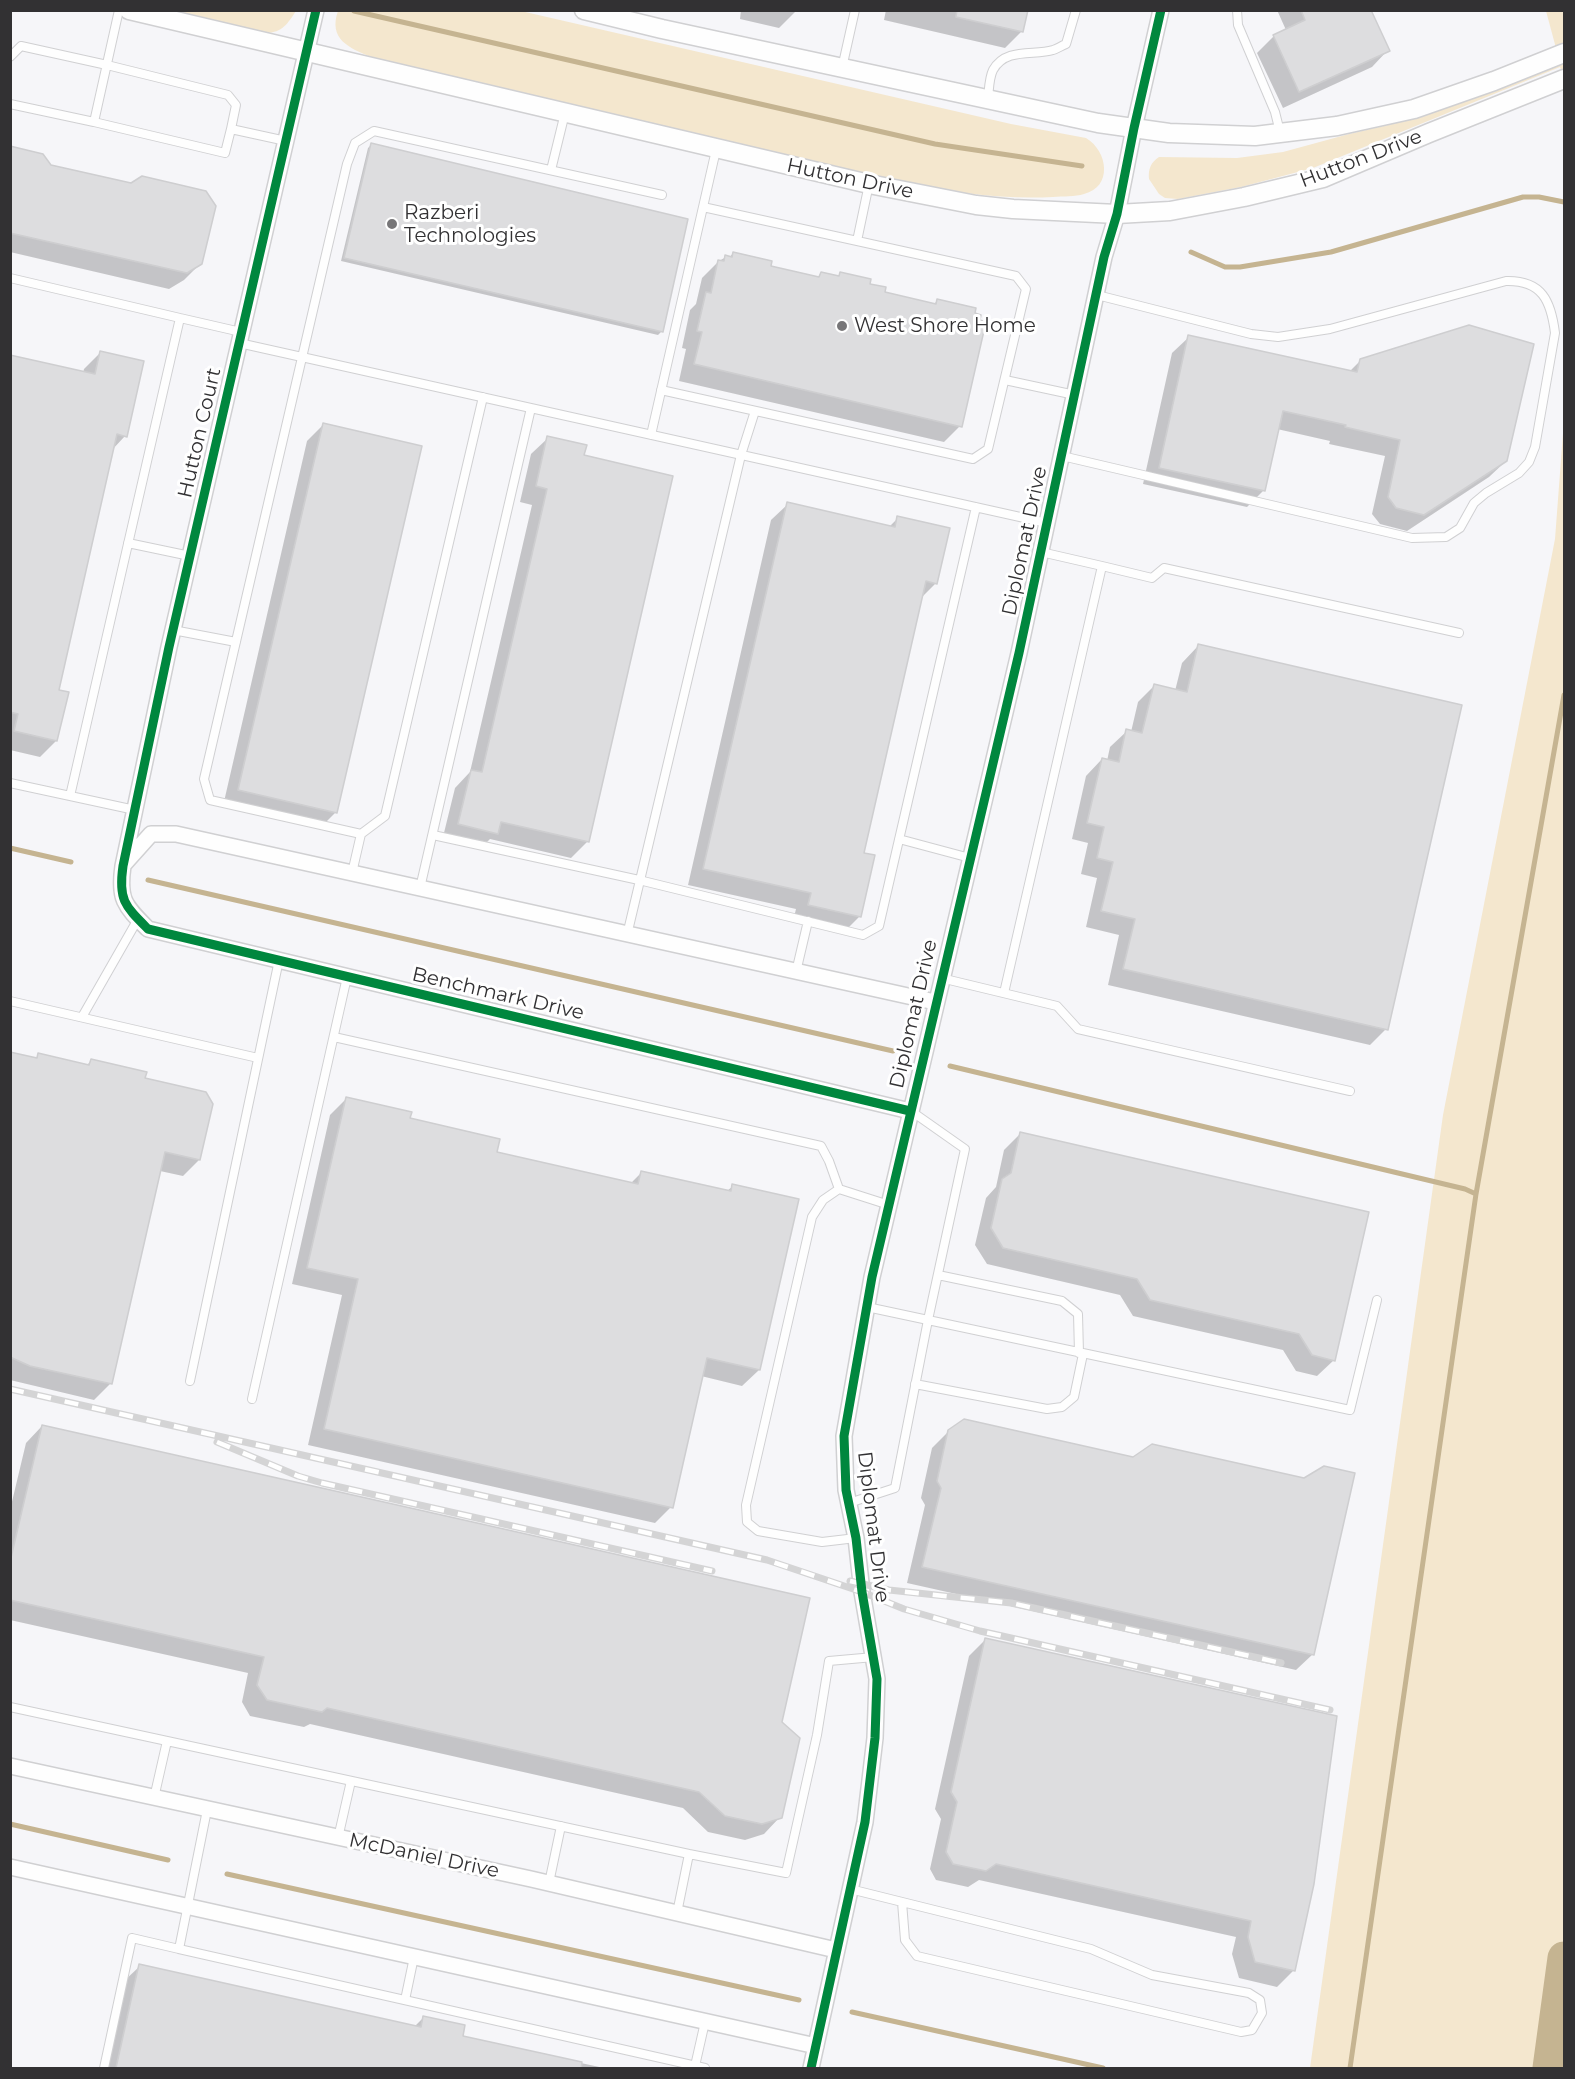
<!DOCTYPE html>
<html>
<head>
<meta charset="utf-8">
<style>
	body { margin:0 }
	#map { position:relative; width:1575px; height:2079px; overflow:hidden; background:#f6f6f9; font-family:Montserrat,sans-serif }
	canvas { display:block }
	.frame { position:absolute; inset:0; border:12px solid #323133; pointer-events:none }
</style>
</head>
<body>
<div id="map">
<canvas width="1575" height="2079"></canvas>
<div class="frame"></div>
</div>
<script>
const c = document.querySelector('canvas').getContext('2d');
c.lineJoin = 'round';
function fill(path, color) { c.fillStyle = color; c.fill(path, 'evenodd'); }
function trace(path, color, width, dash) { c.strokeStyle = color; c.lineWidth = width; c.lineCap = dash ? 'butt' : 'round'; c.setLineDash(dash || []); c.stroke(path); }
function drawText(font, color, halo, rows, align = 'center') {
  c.font = font + ' Montserrat,sans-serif'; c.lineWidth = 6; c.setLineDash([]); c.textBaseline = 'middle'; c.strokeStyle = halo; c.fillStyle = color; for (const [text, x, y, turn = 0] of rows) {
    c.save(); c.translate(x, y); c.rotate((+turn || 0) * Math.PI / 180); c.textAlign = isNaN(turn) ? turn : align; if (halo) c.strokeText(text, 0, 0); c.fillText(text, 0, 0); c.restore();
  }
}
const green = new Path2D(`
	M161 11H296C285 28 280 34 259 33Z
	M338 11H521L1011 124 1086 138C1108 151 1113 187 1084 194 1075 197 1063 196 1053 197 963 202 872 174 785 155 647 123 509 90 371 57 349 48 328 39 338 11Z
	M1546 11H1564V80L1560 67 1313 168 1241 187 1178 199 1165 198 1159 194 1149 179C1148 169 1151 162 1159 157L1237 158 1283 152 1349 134 1422 117 1560 63Z
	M1564 420V2068H1310L1443 1115 1555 539Z`);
const shadow = new Path2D(`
	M741 10H797L779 28 740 19Z
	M886 10H1026L1022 31 1005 48 884 20Z
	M1277 10H1370L1388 50 1372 67 1283 108 1257 53 1274 36 1286 30Z
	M371 145 662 331 658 335 341 261 368 148Z
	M10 147 50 166 201 263 184 280 169 289 10 252Z
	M733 253 769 267 817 278 821 273 837 277 841 273 869 285 883 293 933 305 937 301 960 426 944 442 679 381 686 349 682 348 690 310 696 304 702 278 719 261 726 257 729 258Z
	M1189 337 1349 372 1361 360 1506 461 1489 477 1407 531 1380 524 1372 514 1385 456 1329 444 1330 441 1277 429 1263 491 1247 507 1143 484 1172 353Z
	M100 353 125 436 112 450 57 691 56 741 40 757 10 750V357L83 373 84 369Z
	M323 425 336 812 320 828 223 806 307 441Z
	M548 438 583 456 588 841 571 858 490 839 480 849 442 841 455 788 470 772 532 505 520 502 531 454Z
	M788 504 889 527 898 518 936 583 921 598 863 854 860 916 843 933 793 921 796 909 688 885 771 520Z
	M1198 646 1386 1029 1370 1045 1108 985 1119 935 1086 927 1097 878 1081 874 1088 843 1072 839 1086 776 1102 759 1107 761 1110 747 1127 731 1131 732 1138 702 1154 686 1175 691 1182 663Z
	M10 1054 34 1059 39 1055 86 1066 91 1061 143 1079 199 1160 183 1176 160 1171 111 1383 94 1400 10 1380Z
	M347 1098 408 1119 496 1153 631 1183 642 1172 727 1191 733 1186 759 1370 742 1386 701 1376 671 1507 655 1523 308 1445 342 1295 292 1284 330 1115Z
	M1021 1133 1367 1213 1334 1360 1317 1376 1296 1371 1283 1350 1133 1316 1120 1295 987 1264 975 1245 986 1198 996 1187 1004 1150Z
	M42 1426 780 1722V1817L764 1834 745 1840 708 1832 683 1808 310 1724 304 1727 250 1716 242 1702 248 1673 10 1620V1510L26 1443Z
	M949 1431 1313 1654 1296 1670 907 1583 925 1505 921 1498 932 1448Z
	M986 1639 1335 1717 1294 1970 1277 1987 1239 1978 1232 1954 1236 1937 979 1880 968 1887 936 1880 930 1869 941 1819 935 1809 969 1656Z
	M140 1966 414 2027 424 2017 461 2037 604 2068H104L123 1982Z`);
const stream = new Path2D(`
	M354 11 935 144 1082 166
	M1191 252 1225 267H1240L1331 252 1523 197H1539L1564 202
	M10 848 71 862
	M148 880 893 1051
	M950 1066 1465 1189 1476 1194
	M10 1824 168 1860
	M227 1874 799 2000
	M852 2012 1103 2068
	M1350 2068 1476 1194 1564 695`);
const river = new Path2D(`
	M1549 2068 1564 1958`);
const building = new Path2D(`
	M957 10H1028L1023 32 956 17Z
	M1301 10H1371L1390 51 1299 92 1273 35 1305 20Z
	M371 143 688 219 663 332 344 258Z
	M10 146 43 154 51 165 131 183 142 176 206 191 216 206 202 264 187 273 10 233Z
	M733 252 772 261 771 266 819 277 821 272 839 276 840 272 871 279 870 284 886 287 885 292 936 304 937 299 976 308 975 313 981 315 980 320 986 322 962 427 694 364 702 332 697 331 706 292 711 293 718 260 724 261 725 255 732 257Z
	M1469 325 1534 344 1507 461 1424 515 1396 508 1388 497 1400 440 1345 427 1346 425 1283 411 1265 491 1159 468 1188 335 1357 372 1360 359Z
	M100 351 144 361 127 437 117 434 59 690 69 692 57 741 14 731 18 714 10 712V355L95 374Z
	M323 423 422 446 337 813 238 790Z
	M547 436 587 445 584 455 673 476 589 842 501 822 498 834 458 824 471 770 482 772 547 489 536 486Z
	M787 502 895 527 897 516 950 528 937 584 926 581 864 853 875 855 861 917 808 905 811 893 703 869Z
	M1198 644 1462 705 1388 1030 1123 969 1135 919 1101 911 1113 862 1097 858 1104 827 1087 823 1102 758 1119 762 1126 729 1142 733 1154 684 1187 692Z
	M10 1052 37 1058 38 1053 89 1065 91 1059 147 1072 145 1078 206 1092 213 1104 200 1160 165 1152 112 1384 30 1366 10 1357Z
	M346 1097 412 1112 410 1118 500 1139 497 1152 638 1184 641 1171 731 1191 732 1184 799 1199 760 1370 707 1358 673 1508 324 1429 358 1279 307 1268Z
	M1020 1132 1369 1212 1335 1361 1312 1355 1299 1334 1150 1300 1137 1279 1003 1248 991 1228 1002 1179 1011 1173Z
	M964 1419 1133 1457 1152 1444 1304 1478 1324 1466 1355 1473 1314 1655 922 1567 941 1488 937 1481 948 1430Z
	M42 1425 810 1598 782 1722 800 1738 782 1818 762 1824 725 1816 699 1792 327 1708 322 1712 267 1700 257 1685 264 1657 10 1600V1562Z
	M985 1638 1337 1716 1314 1884 1295 1971 1255 1962 1248 1937 1251 1921 996 1864 986 1871 953 1864 946 1852 957 1802 951 1792Z
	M139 1964 421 2027 423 2016 465 2025 463 2036 582 2062 581 2068H116Z`);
const service = new Path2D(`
	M119 10 94 122 225 153 231 129 286 141
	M1237 10 1238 25 1275 112 1280 132
	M10 57 21 46 107 65 228 95 236 105 231 129
	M842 68 855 10
	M988 98C989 90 989 78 993 70 1006 47 1034 56 1053 50 1057 49 1061 46 1066 44L1076 10
	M10 104 94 122
	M551 170 565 113
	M857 241 869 184
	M10 278 180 318
	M239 343 1047 523
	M1005 380 1075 395
	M661 390 973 459 988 449 1026 289 1016 276 703 207
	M483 397 385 816 361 834 210 800 204 779 347 164 355 143 374 131 662 195
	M651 435 716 150
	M1062 456 1412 538 1446 537 1460 528 1474 503 1486 493 1519 473 1529 462 1535 447 1555 333C1551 301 1542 280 1506 281L1330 329 1278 337 1251 334 1097 295
	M128 543 190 556
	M1041 552 1102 566
	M173 630 236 642
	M10 783 135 810
	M70 796 180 318 241 332
	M433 835 639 880 863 935 879 926 976 507
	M899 839 970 858
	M352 873 361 834
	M420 888 531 408
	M627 935 741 455 755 411
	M796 972 808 921
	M941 978 1057 1006 1078 1029 1350 1091
	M1004 993 1102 566 1152 578 1164 568 1459 633
	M10 1001 258 1058
	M82 1017 138 919
	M334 1037 821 1146 829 1161 839 1189 889 1205
	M839 1189 823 1200 812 1217 746 1505 747 1522 758 1531 822 1542 856 1538
	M938 1275 1062 1301 1078 1314 1079 1353
	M867 1307 1350 1410 1377 1300
	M190 1381 279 960
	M915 1384 1047 1409 1062 1407 1074 1397 1083 1354
	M252 1399 347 977
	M849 1503 895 1488 928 1320 965 1149 911 1111
	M10 1707 689 1854
	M154 1798 167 1741
	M338 1838 351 1781
	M549 1883 561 1826
	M850 1889 1091 1949 1152 1975 1249 1993 1260 2000 1262 2013 1252 2030 1241 2032 917 1956 905 1940 902 1902
	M677 1913 689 1854 786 1873 817 1735 829 1661 874 1657
	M179 1949 705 2068
	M405 2000 414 1957
	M695 2066 705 2022
	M104 2068 132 1938 179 1949 207 1810`);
const minor = new Path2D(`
	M316 10 169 647 123 866C118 900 125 906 148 929L910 1111
	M125 863 151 834H176L935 1002
	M10 1766 531 1879 836 1950
	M10 1867 816 2046
	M811 2068 865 1822 875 1738 877 1679 862 1592 856 1538 846 1490 844 1436 872 1277 1019 653 1104 257 1117 214 1134 128 1161 10`);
const tertiary = new Path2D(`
	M129 10 869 184 976 205 1013 209 1117 214 1170 211 1244 197 1323 178 1429 133 1564 79
	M584 10 662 29 1098 123 1169 133 1255 136 1337 126 1414 109 1494 81 1564 53`);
const rail = new Path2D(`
	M10 1389 767 1560 862 1592 904 1609 980 1631 1330 1710
	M217 1442 298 1476 322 1483 712 1571
	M850 1581 889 1590 1011 1603 1281 1663`);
const cycleway = new Path2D(`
	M316 10 169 647 123 866C118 900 125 906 148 929L910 1111
	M811 2068 865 1822 875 1738 877 1679 862 1592 856 1538 846 1490 844 1436 872 1277 1019 653 1104 257 1117 214 1134 128 1161 10`);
const markers = [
	[392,224,6,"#777678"],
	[842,326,6,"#777678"]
];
const streetNames = [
	["Hutton Drive",1361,159,-21],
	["Hutton Drive",850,179,12],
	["Hutton Court",200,433,-77],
	["Diplomat Drive",1025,541,-78],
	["Benchmark Drive",498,994,13],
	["Diplomat Drive",914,1014,-77],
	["Diplomat Drive",873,1527,83],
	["McDaniel Drive",424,1856,12]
];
const poiNames = [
	["Razberi",404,213],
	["Technologies",404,236],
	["West Shore Home",854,326]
];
fill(green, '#f4e7ce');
fill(shadow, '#0003');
trace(stream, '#c5b491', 5);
trace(river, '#c5b491', 33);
fill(building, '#dddddf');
trace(building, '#ceced0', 1.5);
trace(service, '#d0d0d2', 10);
trace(minor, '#d0d0d2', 18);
trace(tertiary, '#d0d0d2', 21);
trace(service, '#fefefe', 8);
trace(minor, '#fefefe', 15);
trace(tertiary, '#fefefe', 18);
trace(rail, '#d4d4d5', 7);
trace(rail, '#fff', 4.5, [14]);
trace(cycleway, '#00873e', 9);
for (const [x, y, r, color] of markers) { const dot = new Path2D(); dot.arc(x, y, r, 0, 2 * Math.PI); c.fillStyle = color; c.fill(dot); trace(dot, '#fff', 2); }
drawText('20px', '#323133', '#fff', streetNames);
drawText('20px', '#323133', '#fff', poiNames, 'left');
</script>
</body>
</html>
